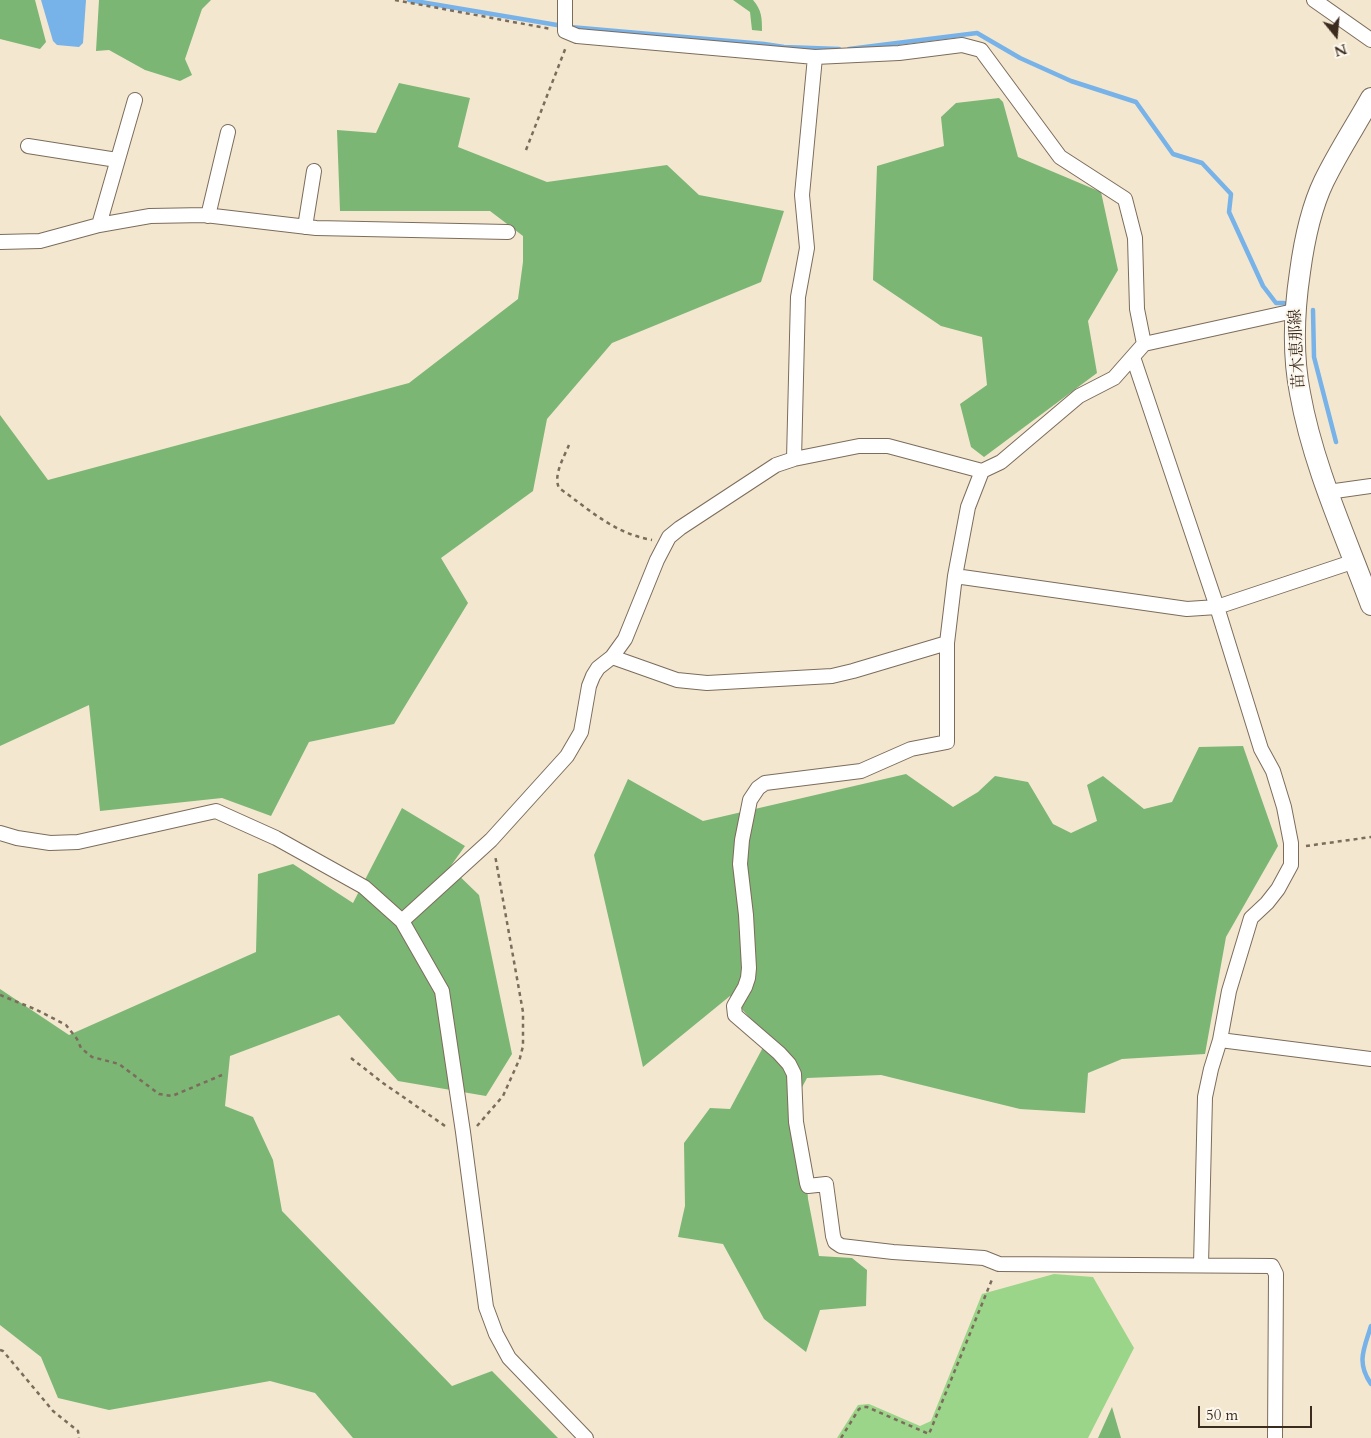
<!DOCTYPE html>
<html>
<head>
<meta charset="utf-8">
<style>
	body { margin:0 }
	#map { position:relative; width:1371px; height:1438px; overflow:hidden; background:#f4e7cf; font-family:Cardo,serif }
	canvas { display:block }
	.north { position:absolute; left:1311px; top:10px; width:50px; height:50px; -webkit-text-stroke:4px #fbf7ec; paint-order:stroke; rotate:163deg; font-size:14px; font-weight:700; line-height:20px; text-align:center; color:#3b2a1e }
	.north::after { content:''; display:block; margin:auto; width:18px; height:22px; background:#3b2a1e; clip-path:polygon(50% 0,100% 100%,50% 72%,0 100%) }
	.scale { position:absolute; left:1198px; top:1406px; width:114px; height:22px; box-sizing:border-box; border:2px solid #3b2a1e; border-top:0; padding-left:6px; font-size:15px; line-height:18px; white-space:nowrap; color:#3b2a1e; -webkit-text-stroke:4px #fbf7ec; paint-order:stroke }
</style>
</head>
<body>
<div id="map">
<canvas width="1371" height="1438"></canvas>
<div class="north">N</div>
<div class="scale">50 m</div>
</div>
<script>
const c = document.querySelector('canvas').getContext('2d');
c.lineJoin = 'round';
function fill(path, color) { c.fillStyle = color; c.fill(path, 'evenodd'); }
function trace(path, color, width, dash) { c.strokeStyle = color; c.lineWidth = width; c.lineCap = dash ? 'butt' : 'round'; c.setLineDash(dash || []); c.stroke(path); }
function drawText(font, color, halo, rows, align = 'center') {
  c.font = font + ' Cardo,"Noto Serif JP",serif'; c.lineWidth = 4; c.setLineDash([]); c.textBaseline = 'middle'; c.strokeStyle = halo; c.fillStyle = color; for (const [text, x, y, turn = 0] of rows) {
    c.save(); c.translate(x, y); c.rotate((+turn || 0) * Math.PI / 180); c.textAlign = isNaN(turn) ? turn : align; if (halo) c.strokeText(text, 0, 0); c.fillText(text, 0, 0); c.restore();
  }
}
const green = new Path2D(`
	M1054 1274 1093 1277 1134 1348 1088 1438H837L858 1405 869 1404 920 1426 931 1421 982 1294Z`);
const forest = new Path2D(`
	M0 0H35L46 42 40 49 0 39Z
	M99 0H211L202 9 185 59 192 75 180 81 145 70 109 50 96 51Z
	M733 0H753C762 10 762 19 762 31L752 30 750 12Z
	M399 83 470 98 458 147 547 182 667 165 699 195 784 211 761 282 612 343 547 419 533 491 441 558 468 603 394 724 309 742 271 816 222 798 100 811 89 705 0 746V415L48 480 409 383 518 299 523 262V236L490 211H340L337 130 376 133Z
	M999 98 1003 102 1018 157 1101 192 1118 270 1088 321 1097 373 984 457 971 447 960 404 987 385 982 337 941 326 873 280 877 166 944 146 941 117 956 103Z
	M1243 746 1278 846 1226 937 1205 1054 1122 1059 1088 1073 1085 1113 1020 1109 881 1075 807 1078 800 1091 808 1199 819 1256 852 1258 867 1270 866 1306 820 1310 806 1352 764 1319 723 1244 678 1237 685 1206 684 1143 710 1108 730 1109 768 1038 730 996 643 1067 594 855 628 779 703 821 906 774 953 807 978 792 995 776 1028 782 1053 824 1071 833 1097 821 1087 785 1103 776 1144 809 1172 802 1199 747Z
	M402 808 465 846 450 867 479 895 512 1054 486 1096 398 1081 339 1015 230 1056 225 1106 253 1117 273 1160 282 1211 452 1386 492 1371 558 1438H353L315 1393 270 1381 109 1410 58 1398 41 1357 0 1325V989L69 1035 256 952 258 874 293 864 353 903Z
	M1112 1407 1121 1438H1098Z`);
const water = new Path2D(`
	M41 0H86L83 43 79 47 57 45 53 41Z`);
const stream = new Path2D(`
	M409 0 563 26
	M570 27 764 44 784 47 839 49
	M849 49 977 33 1020 58 1071 81 1136 102 1173 154 1202 163 1231 194 1229 212 1263 286 1276 303H1284
	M1313 310 1314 357 1336 442
	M1371 1326C1364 1349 1356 1362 1371 1384`);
const path = new Path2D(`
	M395 0 551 29
	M526 150 566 47
	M569 445C564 457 553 475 559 488 590 510 613 533 652 540
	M1306 846 1371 837
	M0 995 37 1010 66 1025 77 1039 81 1048 92 1057 119 1064 159 1094 172 1096 222 1075
	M351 1058 383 1083 448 1128
	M477 1126 503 1096 520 1058 523 1046V1012L495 855
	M0 1350 3 1351 53 1411 78 1431 79 1438
	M841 1438 859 1409 863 1407H867L929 1434 993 1277`);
const minor = new Path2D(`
	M565 0V31L577 36 815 57 899 53 962 45 981 50 1060 157 1125 199 1135 238 1137 309 1144 344
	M1314 0 1371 40
	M28 146 117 160
	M208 216 228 132
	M99 225 150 216 205 215 316 228 508 232
	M305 227 314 171
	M0 242 40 241 99 225 135 100
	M1133 357 1217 607 1261 749 1273 771 1284 807 1291 843V865L1278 889 1267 903 1251 918 1229 991 1220 1040 1211 1069 1205 1097 1201 1265
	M794 459 798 297 807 248 802 195 815 57
	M1328 492 1371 486
	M955 576 1187 609 1217 607 1355 561
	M947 643V742L911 749 861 771 765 783 758 788 750 800 742 840 740 864 746 915 749 968 748 978 745 987 734 1006 735 1015 779 1053 789 1064 794 1074 796 1122 807 1183 808 1186 826 1184 833 1236 835 1242 841 1246 893 1252 984 1258 999 1264 1272 1266 1276 1274 1275 1438
	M612 657 677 680 707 683 832 676 853 671 947 643 955 576 968 507 982 471
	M0 833 17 838 50 843 78 842 216 811 276 838 364 887 402 921 442 991 463 1132 486 1307 496 1334 509 1358 586 1438
	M402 921 491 840 567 756 581 732 589 686 593 676 598 668 612 657 625 639 657 560 669 537 680 528 776 465 794 459 859 446H888L982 471 1001 462 1079 396 1114 378 1144 344 1294 311
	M1220 1040 1371 1059`);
const secondary = new Path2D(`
	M1371 98C1356 125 1338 152 1324 181 1311 208 1304 242 1300 272 1294 312 1292 352 1300 393 1313 466 1345 535 1371 605`);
const streetNames = [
	["苗木恵那線",1298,349,-93]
];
fill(green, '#9ad589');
fill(forest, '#7bb675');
fill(water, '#77b2e9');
trace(stream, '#77b2e9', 4.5);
trace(minor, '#7c6c5c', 16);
trace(secondary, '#7c6c5c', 22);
trace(path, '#7c6c5c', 2.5, [4, 4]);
trace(minor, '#fff', 14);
trace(secondary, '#fff', 20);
drawText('16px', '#3b2a1e', '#fbf7ec', streetNames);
</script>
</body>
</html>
